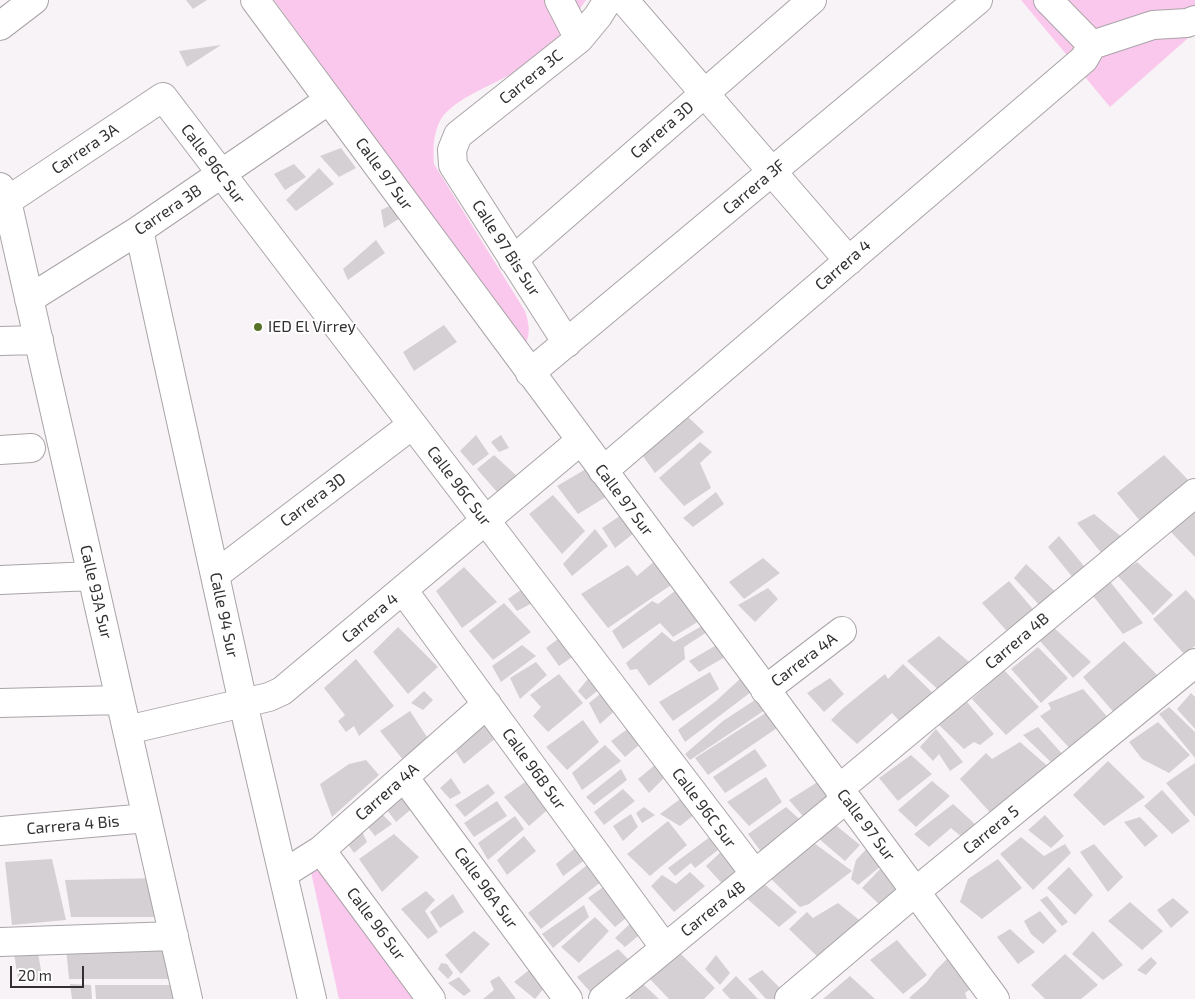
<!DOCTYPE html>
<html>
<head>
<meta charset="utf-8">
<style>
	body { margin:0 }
	#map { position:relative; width:1195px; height:999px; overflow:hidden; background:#f8f3f6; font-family:"Exo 2",sans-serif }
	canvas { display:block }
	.scale { position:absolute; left:10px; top:966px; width:74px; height:22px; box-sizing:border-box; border:2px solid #323031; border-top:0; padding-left:6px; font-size:15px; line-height:18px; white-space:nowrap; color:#323031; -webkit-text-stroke:4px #fff; paint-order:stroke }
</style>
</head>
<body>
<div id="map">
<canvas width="1195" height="999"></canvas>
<div class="scale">20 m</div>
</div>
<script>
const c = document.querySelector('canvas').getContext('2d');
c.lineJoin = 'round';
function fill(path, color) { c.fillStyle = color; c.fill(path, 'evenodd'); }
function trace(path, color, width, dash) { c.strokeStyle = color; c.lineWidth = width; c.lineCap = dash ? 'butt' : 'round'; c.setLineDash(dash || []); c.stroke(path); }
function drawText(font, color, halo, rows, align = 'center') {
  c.font = font + ' "Exo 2",sans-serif'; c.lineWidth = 4; c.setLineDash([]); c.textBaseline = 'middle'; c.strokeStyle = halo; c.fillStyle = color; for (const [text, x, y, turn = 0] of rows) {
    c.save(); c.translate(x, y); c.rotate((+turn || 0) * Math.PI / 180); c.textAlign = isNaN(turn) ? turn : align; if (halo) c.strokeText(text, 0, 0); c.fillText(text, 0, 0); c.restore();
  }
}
const green = new Path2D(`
	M274 0H586C572 20 558 44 538 59 514 77 456 95 441 119 433 133 433 148 434 164L525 311C529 324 531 333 525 345Z
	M1021 0H1195V32L1110 107Z
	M320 864 420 999H339L311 872Z`);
const building = new Path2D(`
	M186 0H207L193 9Z
	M221 45 187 67 179 51Z
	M341 148 356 168 339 177 320 156Z
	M294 164 306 177 285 190 274 174Z
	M319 168 334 184 296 211 286 200Z
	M400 201 407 214 384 228 381 210Z
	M376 240 385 253 348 280 343 269Z
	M444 325 457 342 414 371 403 352Z
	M686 415 704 432 655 473 640 452Z
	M476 435 489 454 473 466 460 451Z
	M501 435 509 448 499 452 491 442Z
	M700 442 712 452 700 463 711 488 684 506 659 478Z
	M494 455 517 476 497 492 477 469Z
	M1164 455 1195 487 1140 521 1117 493Z
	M591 466 609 495 578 514 557 486Z
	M716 492 724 504 693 527 683 518Z
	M553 495 585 531 562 554 529 514Z
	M1195 511V557L1168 529Z
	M624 513 638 530 615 548 602 528Z
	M1094 514 1124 539 1103 555 1077 523Z
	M595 529 608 546 572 576 563 564Z
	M1059 536 1089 572 1078 584 1048 547Z
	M763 558 780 573 744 599 729 582Z
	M656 560 674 583 608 628 581 594 628 565 637 576Z
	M1137 562 1173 595 1153 615 1117 575Z
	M1026 564 1061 597 1044 610 1014 578Z
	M464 567 497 602 462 628 436 591Z
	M1108 579 1143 623 1123 634 1090 592Z
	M1009 581 1038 615 1013 638 982 603Z
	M529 584 542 598 517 611 508 599Z
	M680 587 704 618 673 637 660 623 623 649 612 631 652 601 658 604Z
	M768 588 778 599 755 622 738 605Z
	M1186 590 1195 600V646L1184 654 1153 619Z
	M504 603 531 632 493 660 469 631Z
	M707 623 710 630 684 647 685 659 649 686 637 669 630 670 626 663 662 632 674 642Z
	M1052 626 1091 662 1073 678 1040 641Z
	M398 627 438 667 408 694 373 652Z
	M566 633 581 651 559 666 546 648Z
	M939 636 976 668 944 695 907 661Z
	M1124 641 1161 679 1117 716 1083 677Z
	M720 643 725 657 699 672 689 661Z
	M522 645 536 656 501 682 492 666Z
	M1038 647 1068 678 1041 703 1011 669Z
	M356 659 394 706 359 736 354 726 346 732 338 721 345 715 324 688Z
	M536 662 547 675 520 699 510 678Z
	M903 664 938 698 903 725 892 713 857 744 831 720 842 709 885 674 888 679Z
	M596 669 606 684 586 700 578 691Z
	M1004 670 1039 707 1006 735 972 699Z
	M710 672 719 689 673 721 659 702Z
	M559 674 583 703 548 732 533 716 541 707 530 695Z
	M741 678 751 692 685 742 678 730 716 701Z
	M830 678 844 694 824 712 807 693Z
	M1083 689 1111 721 1073 752 1040 716 1051 709 1048 703Z
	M605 690 620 706 600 724 589 703Z
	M424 691 433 700 423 710 411 703Z
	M1191 693 1195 697V729L1177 709Z
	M761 696 768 708 690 760 685 754 723 721Z
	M967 702 994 734 980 745 974 742 964 749 939 725Z
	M1169 707 1195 732V758L1159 714Z
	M410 711 427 737 404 761 380 731Z
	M767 712 780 726 708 775 695 758Z
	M481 718 497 737 464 764 456 752 460 746 454 741Z
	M583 720 599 742 567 770 546 747Z
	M1158 722 1190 755 1169 773 1142 759 1129 742Z
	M633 725 646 739 625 757 611 741Z
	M1038 727 1065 757 1055 766 1023 735Z
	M936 729 963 762 950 771 939 754 933 761 920 747Z
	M1020 742 1052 770 995 818 960 779 986 753 992 759Z
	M605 745 621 761 582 790 572 773Z
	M755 749 767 766 725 793 713 777Z
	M911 755 932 774 898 801 879 778Z
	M366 760 379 775 332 817 320 784 349 764Z
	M1108 761 1145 797 1104 826 1073 795Z
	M1195 763V817L1166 783Z
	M655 765 664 778 649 793 638 779Z
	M621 769 627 780 594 805 586 797Z
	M532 777 552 806 529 826 504 797Z
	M766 777 782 802 749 826 727 802Z
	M451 778 461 793 450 799 440 788Z
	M824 778 838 799 808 822 789 800Z
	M932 781 950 796 916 827 898 810Z
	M488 784 495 793 465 817 455 805Z
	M623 789 635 801 604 825 594 812Z
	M401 790 415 806 396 822 382 803Z
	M1162 790 1190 821 1172 834 1144 806Z
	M687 794 700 810 680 826 660 814Z
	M497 801 507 816 474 837 464 823Z
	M953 804 975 824 963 838 951 828 929 847 914 834Z
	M644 807 655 815 642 823 636 813Z
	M786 807 806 825 765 857 748 834Z
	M376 808 392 824 375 836 363 821Z
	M631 814 638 827 623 841 613 826Z
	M1045 815 1064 836 1051 848 1028 830Z
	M515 816 524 829 488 860 478 843Z
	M1140 817 1158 836 1145 847 1124 822Z
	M668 821 687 845 650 876 627 854Z
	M833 823 860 845 845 861 818 838Z
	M359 825 367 842 354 853 345 840Z
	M394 834 419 857 382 892 359 859Z
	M714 834 723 846 695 868 691 863 675 876 668 868Z
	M524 836 536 851 507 875 497 860Z
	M1021 837 1044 856 1065 844 1071 853 1033 890 1000 854Z
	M814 843 852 871 809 904 800 907 767 875Z
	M872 843 887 861 858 885 851 879 856 860Z
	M580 844 589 857 563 876 556 864Z
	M1094 844 1123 877 1108 892 1080 852Z
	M726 847 748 873 727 889 706 866Z
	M52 859 66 920 12 925 5 862Z
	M998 859 1022 888 982 919 960 902 968 879Z
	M592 861 606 878 541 929 528 913Z
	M1069 867 1093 895 1075 915 1047 888Z
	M880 869 901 890 882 907 862 888Z
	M690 872 705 886 674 912 651 886 662 875 676 884Z
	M159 878 168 917H71L65 880Z
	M610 882 632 913 615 927 588 898Z
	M762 882 797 912 779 927 744 896Z
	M426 891 435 900 425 911 438 932 428 939 401 909Z
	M453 894 464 912 440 928 430 912Z
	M1047 896 1068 922 1062 926 1040 900Z
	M1173 898 1189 912 1171 928 1157 910Z
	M1130 902 1163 931 1142 950 1108 921Z
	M838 903 863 923 821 960 789 929 807 912 813 918Z
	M584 905 589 917 553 948 542 934Z
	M1040 911 1057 931 1043 944 1031 934 1024 921Z
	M595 917 609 931 579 963 561 947Z
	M635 919 644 931 625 947 615 938Z
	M1010 929 1035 952 1018 964 997 937Z
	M474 931 490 944 461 974 445 955Z
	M1093 931 1123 965 1103 980 1072 954Z
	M897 940 927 975 903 994 870 960Z
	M173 942V979H69L66 948Z
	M13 947 37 948 43 981 18 979Z
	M618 949 635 966 593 995 577 977Z
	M681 954 715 988 704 999H669L648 977Z
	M952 954 973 987 965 993 967 999H911L909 998 926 983 936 970Z
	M1065 954 1098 985 1081 999H1045L1031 985Z
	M716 955 730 973 720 985 705 969Z
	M1151 957 1157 963 1146 975 1137 970Z
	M441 963 447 964 453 973 448 979 438 969Z
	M534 966 549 982 535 999 514 982Z
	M762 970 785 993 777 999H766L748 979Z
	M499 976 516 999H483L494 990 490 981Z
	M736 976 758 999H730L722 990Z
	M850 976 875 999H823Z
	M459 977 471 991 464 996 448 983Z
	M70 984 91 985 92 999H72Z
	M643 984 659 999H630L629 996Z
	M95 985H178L180 999H96Z`);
const minor = new Path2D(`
	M255 0 995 999
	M559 0 579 39
	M624 0 849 261
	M0 26 34 0
	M1092 45 1153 25 1187 23 1195 20
	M0 187 7 201 188 999
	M7 201 163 97 755 874
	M139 230 243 703 312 999
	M513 260 812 0
	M29 299 139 230 329 100
	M0 341 39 340
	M567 343 453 165 452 150 458 135 579 39 598 16 608 0
	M530 373 978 0
	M0 450 31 448
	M603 471 1084 59 1092 45 1048 0
	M215 575 412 425
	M0 580 92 576
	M403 590 665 948
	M765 690 842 631
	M0 703 120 700
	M127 730 269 697 282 691 580 441
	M404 777 568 999
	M839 789 1195 493
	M0 831 147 818
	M321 850 431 999
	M283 874 321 850 487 704
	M0 942 174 936
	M603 999 846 799
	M789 999 915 892 1195 663`);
const markers = [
	[258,327,5,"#587327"]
];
const streetNames = [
	["Carrera 3C",531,77,-39],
	["Carrera 3D",662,130,-41],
	["Carrera 3A",85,149,-34],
	["Calle 96C Sur",213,164,53],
	["Calle 97 Sur",384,174,54],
	["Carrera 3F",754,187,-40],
	["Carrera 3B",168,210,-34],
	["Calle 97 Bis Sur",506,248,57],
	["Carrera 4",843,265,-41],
	["Calle 96C Sur",459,486,53],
	["Carrera 3D",313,500,-37],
	["Calle 97 Sur",624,500,53],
	["Calle 93A Sur",96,592,77],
	["Calle 94 Sur",224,615,78],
	["Carrera 4",370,618,-40],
	["Carrera 4B",1017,641,-40],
	["Carrera 4A",804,660,-37],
	["Calle 96B Sur",534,769,54],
	["Carrera 4A",387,792,-41],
	["Calle 96C Sur",704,808,53],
	["Carrera 4 Bis",73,825,-5],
	["Calle 97 Sur",866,825,53],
	["Carrera 5",991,830,-39],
	["Calle 96A Sur",486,888,54],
	["Carrera 4B",713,909,-39],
	["Calle 96 Sur",376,924,53]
];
const poiNames = [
	["IED El Virrey",268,327]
];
fill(green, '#fbc8ed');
fill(building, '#d5d0d3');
trace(minor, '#a9a4a7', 30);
trace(minor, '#fff', 28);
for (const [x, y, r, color] of markers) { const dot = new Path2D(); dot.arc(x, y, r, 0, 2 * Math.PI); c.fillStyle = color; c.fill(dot); trace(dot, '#fff', 2); }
drawText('16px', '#323031', '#fff', streetNames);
drawText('16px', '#323031', '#fff', poiNames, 'left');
</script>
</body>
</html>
